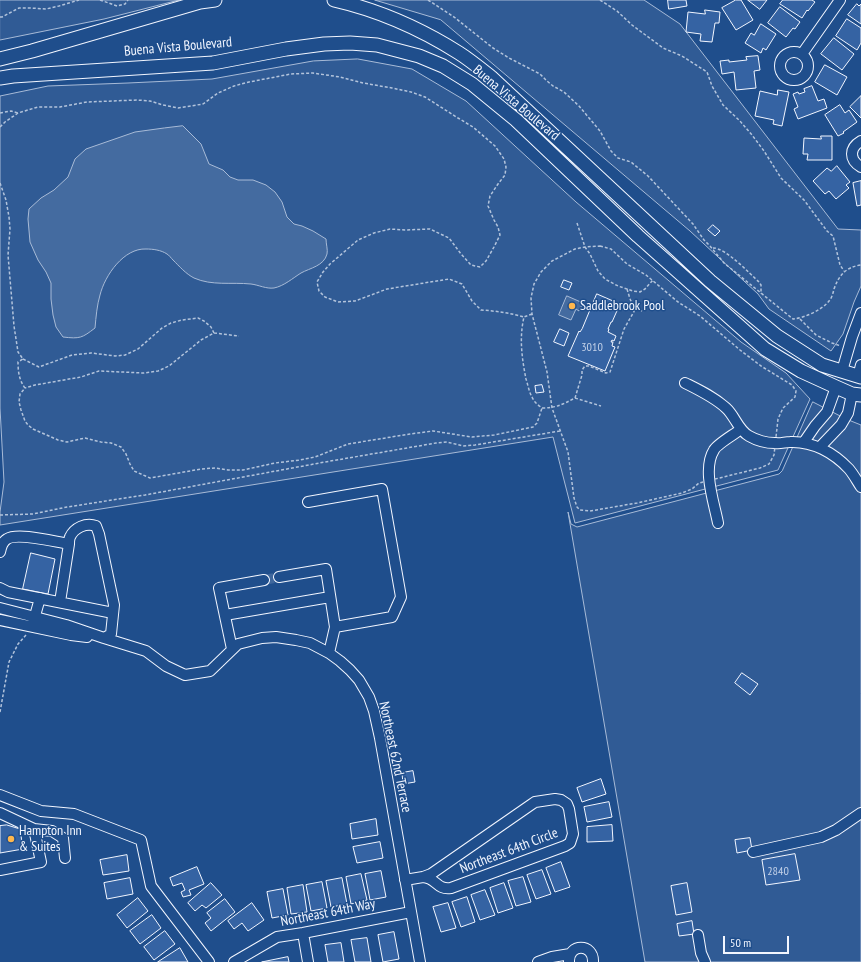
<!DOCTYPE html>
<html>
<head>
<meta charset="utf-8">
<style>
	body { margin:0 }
	#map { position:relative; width:861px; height:962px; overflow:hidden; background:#1f4e8c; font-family:"PT Sans Narrow",sans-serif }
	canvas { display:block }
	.scale { position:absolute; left:723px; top:936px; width:66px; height:18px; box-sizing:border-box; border:2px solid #f2f6ff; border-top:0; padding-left:5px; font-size:12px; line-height:14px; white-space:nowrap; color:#f2f6ff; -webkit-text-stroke:3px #1f4e8c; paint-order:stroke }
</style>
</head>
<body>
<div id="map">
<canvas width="861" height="962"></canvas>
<div class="scale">50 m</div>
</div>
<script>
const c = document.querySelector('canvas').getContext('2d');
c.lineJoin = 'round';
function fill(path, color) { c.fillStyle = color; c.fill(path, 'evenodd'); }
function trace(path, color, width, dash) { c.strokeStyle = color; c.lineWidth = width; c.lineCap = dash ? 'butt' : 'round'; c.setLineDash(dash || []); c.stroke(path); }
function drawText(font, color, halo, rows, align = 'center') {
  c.font = font + ' "PT Sans Narrow",sans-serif'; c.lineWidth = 3; c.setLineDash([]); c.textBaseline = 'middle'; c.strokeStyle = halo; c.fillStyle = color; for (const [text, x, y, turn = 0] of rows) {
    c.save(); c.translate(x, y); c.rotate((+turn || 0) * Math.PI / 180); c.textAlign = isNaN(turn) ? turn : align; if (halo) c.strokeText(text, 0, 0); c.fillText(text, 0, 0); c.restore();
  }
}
const built = new Path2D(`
	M0 0H179L104 19 0 40Z
	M375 0H644L680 24 838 229 861 230V286L854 302 843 334 831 351 769 309 758 294 690 231 441 20Z
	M358 59 412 69 466 101 576 202 741 342 786 373 810 399 778 470 575 523 553 437 0 525V512L4 482 0 408V96L48 86 128 83 212 79 313 61Z
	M813 402 846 419 861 425V962H645L568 512 571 524 577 527 779 474 782 471Z`);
const water = new Path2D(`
	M183 126 201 144 209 164 223 170 230 177 238 180H253L266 185 275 192 282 202 287 217 294 224 302 226 313 231 326 239C326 244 328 250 327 254 324 266 310 268 301 273 293 278 284 286 274 288 266 289 259 285 251 284 231 282 212 286 194 278 186 274 179 266 173 260 171 258 169 255 167 254 161 250 153 249 146 249 124 248 105 275 100 295 97 305 96 317 95 328 82 338 80 339 63 337L56 327 53 315 51 299V283L46 272 38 260 30 242 28 219 29 209 41 198 54 190 68 177 75 159 86 149 135 132 164 128Z
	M567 296 583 303 579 311 576 309 571 320 559 315Z`);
const building = new Path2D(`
	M668 0H686L687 6 669 9Z
	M736 0H741L753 20 736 30 722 8Z
	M748 0H767L760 9Z
	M783 0H812L815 2 808 11 807 10 802 18 780 4Z
	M857 4 859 6 861 4V24L848 15Z
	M780 7 800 22 795 29 793 28 786 37 768 23Z
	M705 10 720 12 719 23H715L712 42 700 41 701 34 686 32 688 12 705 14Z
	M847 19 861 28V43L857 50 836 36Z
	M761 24 776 34 766 50 763 48 761 53 745 43 751 33 754 35Z
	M834 38 854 54 842 70 821 54Z
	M758 56 760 70 754 71 756 88 736 90 734 72 722 74 720 61 729 60V62L747 60 746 57Z
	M825 65 847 77 837 95 815 82Z
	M812 86 818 101 824 99 827 108 798 119 794 109 798 107 793 94 798 92 799 94 805 92 804 89Z
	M778 90 789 92 782 126 773 124 774 120 755 116 760 91 777 95Z
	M861 96V118L850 107Z
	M840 105 845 113 849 110 857 122 843 132 844 133 838 136 825 115Z
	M821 136H832V160H807L808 154H803L804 138 821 139Z
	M837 166 850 182 846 185 849 188 836 199 829 191 825 194 813 181 827 168 831 171Z
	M861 181V205L857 206 853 183Z
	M713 225 720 231 715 236 708 230Z
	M564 280 572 283 569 290 561 287Z
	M597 294 620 304 612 322H611L608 329H609L608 332 616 336 614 341 612 340 611 342H613L612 346 615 347 605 371 568 356 579 331 580 332 582 329Z
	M560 329 569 333 564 346 554 342Z
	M542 385 544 392 536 393 535 386Z
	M31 553 55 559 48 594 23 589Z
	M742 673 758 684 750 695 735 683Z
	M413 771 415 782 403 784 402 773Z
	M601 779 606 794 582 802 577 788Z
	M609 802 612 817 587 822 584 807Z
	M376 819 378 835 352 839 350 824Z
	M7 825 20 829 23 849 0 853V826Z
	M612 825 613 841 587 842V827Z
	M750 838 752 850 737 853 735 840Z
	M380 842 383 858 357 863 353 847Z
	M795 854 800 880 766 885 762 860Z
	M127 855 129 871 103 875 100 860Z
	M561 862 570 887 555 892 546 868Z
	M197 867 204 884 189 890 191 895 183 897 181 892 185 890 182 883 173 886 170 878Z
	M542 870 551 894 536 899 527 875Z
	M381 871 386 897 370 900 365 874Z
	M361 874 367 900 351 904 346 877Z
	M523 877 531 902 516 906 508 881Z
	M130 878 133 894 107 899 104 883Z
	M342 878 347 904 331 907 326 881Z
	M322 882 327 908 311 911 306 885Z
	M211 883 222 895 206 908 202 905 195 911 188 903Z
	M504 883 513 908 498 913 490 888Z
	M687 883 692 912 676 915 671 886Z
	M303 885 307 912 291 914 287 888Z
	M283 889 288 915 272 918 267 892Z
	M485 890 495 915 480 920 471 895Z
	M467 897 475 922 461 927 452 902Z
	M138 898 148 911 127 928 117 915Z
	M225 899 235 912 211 931 205 923 211 918 207 913Z
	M252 903 264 920 248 931 242 923 234 929 228 921Z
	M448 903 456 928 441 932 433 907Z
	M152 915 161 928 140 944 130 931Z
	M692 921 694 934 679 936 677 924Z
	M165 931 175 944 154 960 144 947Z
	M394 932 399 959 383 962 378 935Z
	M367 938 371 962H355L351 940Z
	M341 943 344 962H328L325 945Z
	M180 948 188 962H158Z
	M288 957 289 962H262Z`);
const minorTunnel = new Path2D(`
	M264 580 279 577`);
const path = new Path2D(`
	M100 0 117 6 125 4 128 0
	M428 0 454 17 493 48 509 58 540 74 547 81 553 86 564 92 579 106 600 131 611 151 618 158 631 162 648 176 693 224 704 240 710 246 724 263 793 319C804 318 822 310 829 301 832 298 833 293 834 289 839 275 846 267 861 265
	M600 0 617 11 632 25 663 48 682 56 707 72 712 86 723 105 740 121 752 135 764 151 781 178 804 200 827 231 833 236 840 265 844 271
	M0 17H2L19 8H30L46 9 59 6 79 0
	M0 113 11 111 18 113
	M0 127 5 122 18 113 38 107H60L87 102 137 100 150 101 163 105 178 108 203 104 218 93 234 86 249 82 291 74 313 73 340 77 363 83 392 88 411 92 425 97 458 118 473 127 495 146 504 159 506 167 505 175 498 184 490 196 488 206 494 220 498 227 500 235 494 247 486 261 480 267 471 265 461 254 449 238 430 229 405 230 390 229 374 233 358 240 330 264 323 272 317 282 319 291 325 297 338 302 355 301 387 289 449 279 462 284 472 301 481 310C496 311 510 313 524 317
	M0 183 6 200 9 217 10 229 8 255 14 326 18 352 23 359 18 362C18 371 19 380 25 388L20 394 19 402 21 410 25 421 28 425 33 429 58 440 67 442 85 438 101 442 111 443 121 447 126 454 130 464 134 471 150 478 201 469 215 468 228 470H243L275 463 300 460 315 457 348 444 410 434 433 431 472 437 494 435 533 427 537 423 542 408
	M577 223 585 247 590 254 598 271 605 279 618 286 633 291 640 292 645 289 653 280
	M600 246 611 249 627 264 646 275 678 302 700 316 740 350 761 366 792 385 796 391 795 397 783 408 778 419 774 455 769 464 760 468 699 483 692 489 682 493 637 503 590 511 580 510 577 507 574 498 568 452 552 408 547 372 532 314 531 298 534 284 541 272 552 261 575 249 585 247Z
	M713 248C726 248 749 273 759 282L761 285V294
	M627 289C631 302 631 306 644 312
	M532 314 524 317C519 338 522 359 526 379 528 385 529 392 532 397 534 402 538 405 542 408 557 408 563 404 575 398L582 375V370L585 366H589L606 373 610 372 624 329 636 308
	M800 319 816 335 832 343 841 346
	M214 333 239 336
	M23 359 39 367 72 355 91 353 115 356 125 355 138 349 162 328 171 323 182 320 198 318 204 321 211 327 214 333 201 340 174 362 169 366 158 371 144 373 99 371 81 377 35 385 25 388
	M575 398 601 406
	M0 515 33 514 67 507 145 495 325 462 436 443 447 442 463 446 475 445 560 431
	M0 712 9 662 18 644 26 635`);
const minor = new Path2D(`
	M780 66a14 14 0 1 1 28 0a14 14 0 1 1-28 0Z
	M802 54 840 0
	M861 141C849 148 849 160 861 167
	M842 371 852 337 861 313
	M858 377 861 365
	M685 383C699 390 714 397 726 408 735 416 738 430 749 436 756 440 767 443 775 443 780 444 785 442 790 442 813 441 834 453 849 469 854 475 857 481 861 487
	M804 442 815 426 827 412 836 387
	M820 447 841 425 848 413 852 394
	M308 502 382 489 401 597 392 617 335 627 329 653
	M718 523C714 502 702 469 714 450 717 444 735 434 741 429
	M0 552C1 547 2 542 7 539 18 532 55 542 69 544 69 542 69 539 70 537 74 528 86 522 96 526L99 534 114 605 111 634 104 638
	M279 577 326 569 335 627
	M0 588 8 592 113 613
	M60 602 69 544
	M0 608 66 625 104 638 146 651 166 666 185 675 210 671 238 644 262 638 276 637 296 640 310 643 329 653 340 661 350 670 359 680 369 697 374 711 380 738 420 962
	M225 615 330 597
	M0 620 71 635 87 637
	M33 623 40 598
	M232 649 219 588 264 580
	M0 795 41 811 74 814 141 840 151 886 209 962
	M0 813 34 829 52 831 63 838 65 858
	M753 852 821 837 836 830 861 813
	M0 870 41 862 34 829
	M405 880 423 877 431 874 532 804 535 802 555 799 561 800 567 804 569 809 573 834 570 843 565 846 451 888C436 890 437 878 423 877
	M303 933 308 962
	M698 935 701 953 705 962
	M234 962 277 937 303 933 411 912
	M538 962 552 957 570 954
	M569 962C568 943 594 943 593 962`);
const major = new Path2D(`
	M334 0C378 10 421 29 459 53 470 60 481 69 491 77L710 281 777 336 822 365 861 377
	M0 59 32 51 200 2 215 0
	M0 78 13 76 213 63 286 49 324 44 350 43 377 45 419 56 443 66 472 84 516 120 638 236 765 349 801 371 836 387 852 394 861 395`);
const markers = [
	[572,306,4,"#ffb74d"],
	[11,839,4,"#ffb74d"]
];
const numberNames = [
	["3010",592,348],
	["2840",778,872]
];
const streetNames = [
	["Buena Vista Boulevard",178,47,-5],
	["Buena Vista Boulevard",516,103,40],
	["Northeast 62nd Terrace",395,757,78],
	["Northeast 64th Circle",509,851,-21],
	["Northeast 64th Way",328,913,-11]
];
const poiNames = [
	["Saddlebrook Pool",580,306],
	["Hampton Inn",19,831],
	["& Suites",19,847]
];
fill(built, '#305b95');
trace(built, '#a8bbd7', 1);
fill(water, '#446ba0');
trace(water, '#a8bbd7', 1);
fill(building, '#3563a3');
trace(building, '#f2f6ff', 1);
trace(minorTunnel, '#3f679d', 10, [10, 5]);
trace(minor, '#f2f6ff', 12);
trace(major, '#f2f6ff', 15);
trace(path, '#b3c4dc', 1.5, [3, 2]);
trace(minor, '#1f4e8c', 10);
trace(major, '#1f4e8c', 13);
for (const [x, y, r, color] of markers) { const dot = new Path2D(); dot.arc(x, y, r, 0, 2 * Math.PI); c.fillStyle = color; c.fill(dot); trace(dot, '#1f4e8c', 1.5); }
drawText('12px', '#c3d1e8', null, numberNames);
drawText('14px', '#f2f6ff', '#1f4e8c', streetNames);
drawText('14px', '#f2f6ff', '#1f4e8c', poiNames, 'left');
</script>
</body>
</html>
